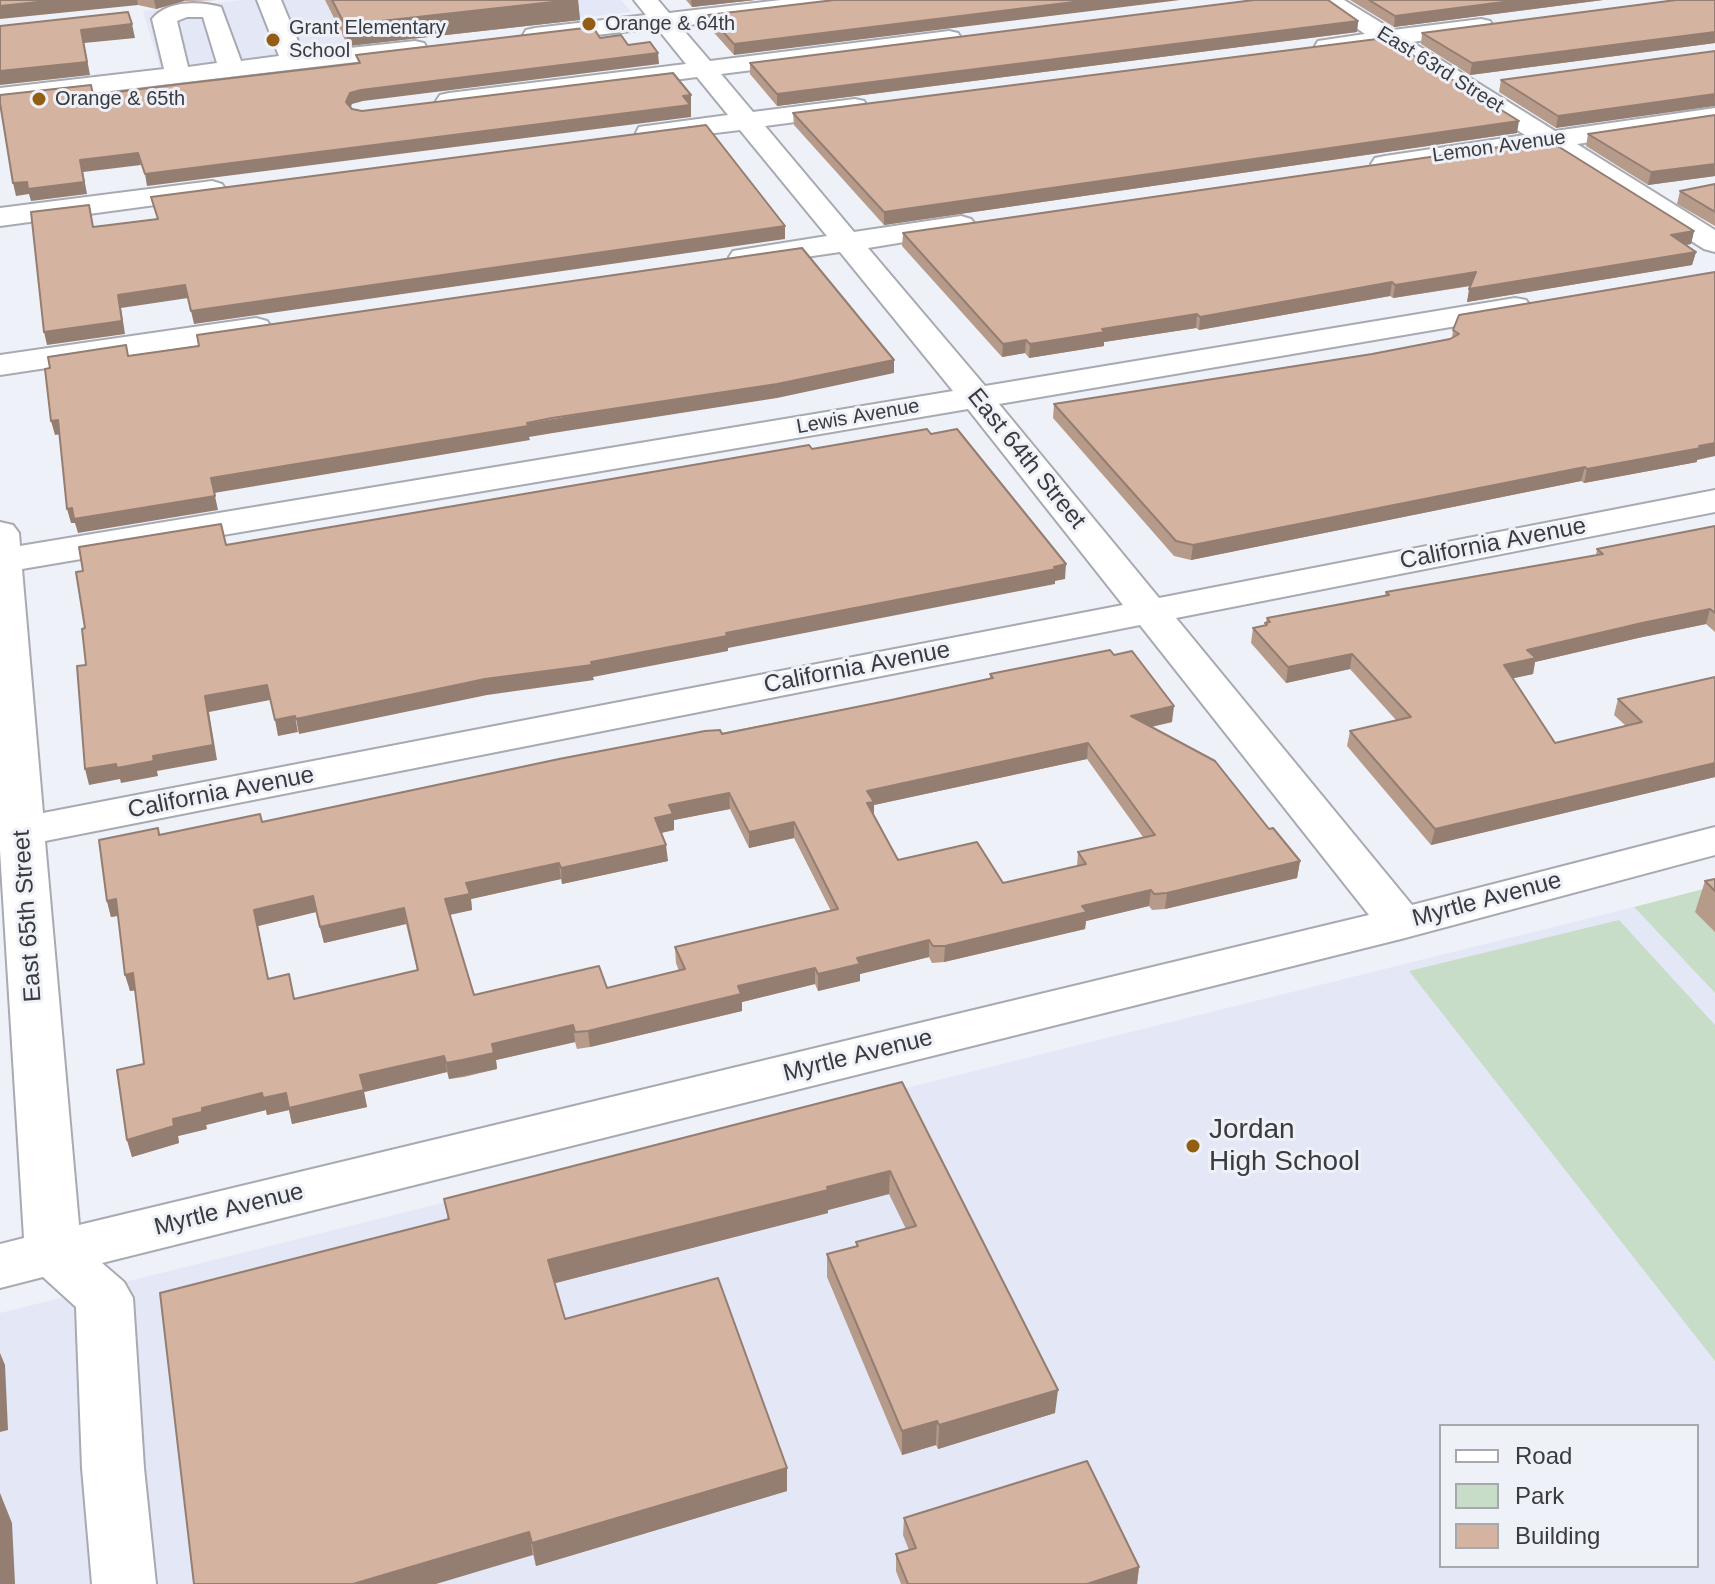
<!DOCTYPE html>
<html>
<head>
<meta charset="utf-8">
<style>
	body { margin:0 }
	#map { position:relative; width:1715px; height:1584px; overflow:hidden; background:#eff1f9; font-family:Arial,sans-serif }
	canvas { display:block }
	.legend { position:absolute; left:1439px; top:1424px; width:260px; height:144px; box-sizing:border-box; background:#eff1f9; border:2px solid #a7a8ae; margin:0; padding:10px 14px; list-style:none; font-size:24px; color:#3a3b3e }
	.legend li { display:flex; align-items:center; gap:16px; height:40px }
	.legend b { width:40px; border:2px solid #a7a8ae }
</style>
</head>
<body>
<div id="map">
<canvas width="1715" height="1584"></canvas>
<ul class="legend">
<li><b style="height:10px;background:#fff"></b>Road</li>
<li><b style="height:22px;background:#c8ddc8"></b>Park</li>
<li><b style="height:22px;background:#d4b3a1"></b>Building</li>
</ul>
</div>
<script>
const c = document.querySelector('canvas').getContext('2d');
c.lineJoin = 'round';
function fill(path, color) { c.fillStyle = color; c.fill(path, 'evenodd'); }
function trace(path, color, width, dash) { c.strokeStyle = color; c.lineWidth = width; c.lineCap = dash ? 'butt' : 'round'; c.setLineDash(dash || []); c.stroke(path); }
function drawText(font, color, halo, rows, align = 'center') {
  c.font = font + ' Arial,sans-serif'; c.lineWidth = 6; c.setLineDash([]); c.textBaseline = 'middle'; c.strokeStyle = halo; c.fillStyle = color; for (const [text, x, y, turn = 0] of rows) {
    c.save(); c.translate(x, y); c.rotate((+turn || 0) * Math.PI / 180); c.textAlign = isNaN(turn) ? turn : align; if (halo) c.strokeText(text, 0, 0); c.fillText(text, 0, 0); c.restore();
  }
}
const built = new Path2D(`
	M242 0H621L631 12 160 68 143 11Z
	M1634 907 1715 993V1584H0V1313ZM1441 1426H1697V1566H1441Z`);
const green = new Path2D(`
	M1715 886V993L1634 907Z
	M1619 920 1715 1025V1361L1409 971Z`);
const minor = new Path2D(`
	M257 0H281L303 53 415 41 424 43 427 48 424 53 415 55 0 104V88L164 69 152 19C167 0 199 1 221 7L241 61 279 56ZM203 17 217 63 188 67 177 21 187 17Z
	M634 0H658L669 13 781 0H855L851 5 843 7 680 26 710 61 949 31 958 33 961 38 958 43 949 45 721 74 753 112 855 99 864 101 868 107 864 113 765 126 854 232 961 216 971 219 976 225 971 231 868 248 985 386 1515 298 1526 300 1531 307 1526 314 1515 316 999 404 1159 598 1715 490V512L1176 618 1412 905 1715 827V855L1401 939 102 1263 124 1282 133 1298 144 1468 156 1584H92L82 1468 76 1307 43 1277 0 1288V1244L24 1238 0 850V522L13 525 19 533 20 546 953 391 840 252 744 266 733 263 729 257 733 251 827 236 740 130 649 141 639 139 636 133 639 127 728 115 697 77 449 109 440 107 436 101 440 95 449 93 686 64 657 28 535 42 526 40 523 35 526 30 535 28 646 15ZM968 409 1123 605 43 813 22 569ZM1140 625 1369 915 79 1225 45 841Z
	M1316 0H1344L1393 30 1481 19 1490 21 1493 26 1490 31 1412 42 1555 131 1715 108V124L1577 144 1715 230V252L1704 249 1546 149 1385 172 1375 170 1371 164 1375 158 1385 156 1525 135 1384 46 1327 53 1318 51 1315 46 1318 41 1365 34Z
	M212 181 222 184 226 190 222 196 0 226V208Z
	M256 318 267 321 272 328 267 335 0 375V355Z`);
const wall = new Path2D(`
	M0 0H218L184 1 156 9 138 5Z
	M325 0H578L580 20 348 46Z
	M686 0H755L692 7Z
	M834 0 734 55 708 26V15Z
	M1350 0H1603L1394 27Z
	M1715 0V43L1470 75 1421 44 1422 33Z
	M1358 21 1357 32 777 106 750 74V63Z
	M1715 51 1556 128 1499 92 1501 80Z
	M793 113 1517 133 884 225 794 125Z
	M1715 115V176L1648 185 1586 146 1588 134Z
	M1715 184V226L1677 204 1680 191Z
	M1694 231 1691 244 1686 245 1696 252 1692 265 1467 302 1471 286 1393 298 1390 296 1199 330 1196 328 1104 342V346L1029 358 1025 353 1002 357 902 246 903 233Z
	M1453 330 1697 460V462L1584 483 1581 481 1191 560 1174 556 1053 418 1054 404 1372 354 1452 338Z
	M1715 526V632L1706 624 1638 638 1535 662 1533 674 1513 678 1555 743 1626 726 1614 715 1618 699 1715 777 1431 845 1347 746 1350 731 1396 720 1350 669 1286 683 1251 643 1253 628 1265 625 1267 618 1385 596 1386 592 1596 555 1597 549Z
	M990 674 1172 722 1152 727 1269 829 1300 861 1297 878 1165 909 1152 910 1149 906 1086 921 1085 929 944 962 932 963 929 957 860 974V981L818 991 815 984 742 1002V1011L590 1047 577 1049 575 1042 496 1060 497 1069 464 1077 449 1079 447 1072 364 1092 367 1107 292 1124 289 1110 267 1115 266 1110 206 1125 207 1129 178 1136 179 1143 132 1157 127 1140 144 1064 135 990 130 991 118 916 111 917 107 901 158 828 160 835 262 822 891 700 990 679ZM1087 759 1143 837 1078 852 1077 866 1003 883 898 860 874 816V805ZM730 809 749 848 794 838 831 911 675 947 676 963 679 971 607 988 474 995 450 915 472 910 471 899 561 879 562 884 668 861 661 833 674 830V820ZM316 912 324 943 406 924 417 970 294 999 268 979 258 926Z
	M1715 879V932L1695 912 1705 881Z
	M902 1082 1055 1413 938 1449 936 1445 902 1455 827 1277V1254L856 1246V1242L906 1229 889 1194 828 1210V1213L555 1283 565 1319 787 1491 536 1566 448 1220 444 1199Z
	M904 1518 1139 1567 1137 1584H901L896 1571V1554L909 1550 903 1535Z`);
const shadedWall = new Path2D(`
	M57 0H137L138 5 0 19V6Z
	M154 0H184V1L156 9Z
	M571 0H578L580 20 348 46 345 25Z
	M691 0H755L692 7Z
	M1090 0H1180L734 55V44Z
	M1519 0H1603L1394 27 1395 16Z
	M1358 21 1357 32 777 106V94Z
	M132 24 135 38 84 43 90 75 0 85V71L81 30Z
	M1715 32V43L1470 75 1472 63Z
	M658 53 659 64 363 101 352 104 348 114 346 102 350 93 361 90Z
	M1715 94V106L1556 128 1558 116Z
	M691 95V117L147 186 145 174Z
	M1519 121 1517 133 884 225V212Z
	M138 153 141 165 83 172 87 194 31 201 29 194 16 196 13 183 80 160Z
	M1715 164V176L1648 185 1651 172Z
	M785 226V239L194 324 191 311Z
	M1694 231 1691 244 1668 248 1671 235Z
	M1696 252 1692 265 1467 302 1469 289Z
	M1476 272 1474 285 1393 298 1395 285Z
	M1392 282 1390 296 1199 330 1200 317Z
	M185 285 188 298 121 308 125 334 47 345 44 332 118 295Z
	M1197 314 1196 328 1104 342V346L1029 358 1030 344 1102 329Z
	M1026 340 1025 353 1002 357 1003 344Z
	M894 360V373L777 398 553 433 529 437 530 440 214 493 211 478Z
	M58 420 61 434 55 435 51 421Z
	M1715 443V456L1697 460V462L1584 483 1587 469Z
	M1585 467 1581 481 1191 560 1193 545Z
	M215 496 218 510 78 533 75 523H71L67 509Z
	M1066 564 1065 579 1055 581V584L728 648V651L593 677 594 680 487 695 299 734 296 719 485 679 591 662 726 633Z
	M1710 609 1706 624 1638 638 1535 662 1533 674 1501 681 1504 665 1527 650 1642 623Z
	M1352 654 1350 669 1286 683 1288 667Z
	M267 685 270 700 209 712 217 760 157 771 158 776 121 783 120 779 89 785 85 769 153 756 205 696Z
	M1174 706 1172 722 1130 731 1131 716Z
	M295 716 298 732 278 736 275 720Z
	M1088 743 1087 759 874 805V818L867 819V791Z
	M1715 763V777L1431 845 1435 829Z
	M729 793 730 809 674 820V830L656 834 655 818 669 805Z
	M794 822V838L749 848V832Z
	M666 845 668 861 562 884 561 868Z
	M1300 861 1297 878 1165 909 1167 893Z
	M559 863 561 879 471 899 472 910 448 915 445 899 466 883Z
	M1151 890 1149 906 1086 921 1085 929 944 962 945 946 1082 906Z
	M313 896 316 912 258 926 271 996 254 910Z
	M116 899 121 915 111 917 107 901Z
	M404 908 406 924 324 943 320 927Z
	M929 940V957L860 974V981L818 991V974L857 958Z
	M815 968V984L742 1002V1011L590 1047 588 1031 738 986Z
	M133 973 138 990 130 991 125 975Z
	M573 1025 575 1042 496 1060 497 1069 449 1079 446 1063 492 1044Z
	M444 1056 447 1072 364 1092 367 1107 292 1124 289 1110 267 1115 266 1110 206 1125 207 1129 178 1136 179 1143 132 1157 127 1140 202 1108 262 1093 360 1075Z
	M890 1171 889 1194 828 1210V1213L552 1284 548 1260Z
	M0 1353 5 1365 8 1430 0 1432Z
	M1058 1390 1055 1413 938 1449 939 1425Z
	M937 1421 936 1445 902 1455V1431Z
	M787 1468V1491L536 1566 532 1543Z
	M0 1493 12 1523 15 1584H0Z
	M529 1532 533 1555 436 1584H353Z
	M1139 1567 1137 1584H1087Z`);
const building = new Path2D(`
	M0 0H57L0 6Z
	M332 0H571L345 25Z
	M834 0H1090L734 44 708 15Z
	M1254 0H1328L1358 21 777 94 750 63Z
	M1369 0H1519L1395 16Z
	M1676 0H1715V32L1472 63 1422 33Z
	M128 12 132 24 81 30 87 62 0 71V26Z
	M593 27 600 38 621 35 628 45 650 42 658 53 361 90 350 93 346 102 352 109 362 111 673 73 691 95 683 96 690 105 145 174 138 153 80 160 84 182 28 189 27 182 13 183 0 103V95L91 85 93 95 181 84 360 63 356 55Z
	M1385 38 1519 121 884 212 793 113Z
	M1715 51V94L1558 116 1501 80Z
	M1715 115V164L1651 172 1588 134Z
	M706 125 785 226 191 311 185 285 118 295 122 321 44 332 31 212 89 205 93 227 158 219 151 197Z
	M1548 140 1694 231 1671 235 1696 252 1469 289 1476 272 1395 285 1392 282 1200 317 1197 314 1102 329 1105 332 1030 344 1026 340 1003 344 903 233Z
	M1715 184V212L1680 191Z
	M802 248 894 360 777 384 552 418 527 423 528 426 211 478 215 496 74 519 72 508 67 509 58 420 51 421 45 369 50 368 48 357 126 345 128 356 199 346 197 335Z
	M1715 272V443L1699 446 1701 448 1587 469 1585 467 1193 545 1176 541 1054 404 1372 354 1450 339 1459 334 1453 330 1459 315Z
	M927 429 931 434 957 429 1066 564 1054 567 1056 569 726 633 727 636 591 662 592 665 485 679 296 719 295 716 275 720 267 685 205 696 213 745 153 756 154 761 117 768 116 764 85 769 77 666 86 665 82 629 85 628 76 572 83 571 79 547 221 524 226 545 728 459 809 445 812 449Z
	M1715 526V613L1710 609 1642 623 1527 650 1536 658 1504 665 1555 743 1642 722 1618 699 1715 677V763L1435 829 1350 731 1411 717 1352 654 1288 667 1253 628 1267 625 1265 623 1270 622 1267 618 1389 595 1386 592 1603 554 1597 549Z
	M1110 650 1114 655 1132 651 1174 706 1131 716 1215 761 1269 829 1273 828 1300 861 1167 893 1154 894 1151 890 1082 906 1087 912 945 946H933L929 940 857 958 860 964 818 974 815 968 738 986 741 994 588 1031 575 1032 573 1025 492 1044 494 1053 462 1060 446 1063 444 1056 360 1075 364 1090 289 1108 286 1093 263 1098 262 1093 202 1108V1112L173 1119 174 1126 127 1140 117 1070 144 1064 133 973 125 975 116 899 107 901 99 840 158 828 159 835 260 814 262 822 559 759 705 731 720 730 722 734 891 700 993 678 990 674ZM1088 743 1155 835 1078 852 1086 864 1003 883 977 842 898 860 867 803 874 802 867 791ZM729 793 749 832 794 822 838 909 675 947 685 969 607 988 599 966 474 995 445 899 470 894 466 883 559 863 561 868 666 845 655 818 673 814 669 805ZM313 896 320 927 404 908 418 970 294 999 289 974 268 979 254 910Z
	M1715 879V891L1705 881Z
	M902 1082 1058 1390 939 1425 937 1421 902 1431 827 1254 858 1246 856 1242 916 1226 890 1171 827 1187 828 1190 548 1260 565 1319 718 1278 787 1468 532 1543 529 1532 353 1584H194L160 1293 449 1219 444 1199Z
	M1087 1461 1139 1567 1087 1584H908L896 1554 916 1548 904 1518Z
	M0 1512 2 1578H0Z`);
const markers = [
	[589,24,8,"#935d13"],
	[273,40,8,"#935d13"],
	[39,99,8,"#935d13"],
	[1193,1146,8,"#935d13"]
];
const farPoinames = [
	["Orange & 64th",605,24],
	["Grant Elementary",289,28],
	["School",289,51],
	["Orange & 65th",55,99]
];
const farStreetnames = [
	["East 63rd Street",1440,70,32],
	["Lemon Avenue",1499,147,-8],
	["Lewis Avenue",858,417,-10]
];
const streetNames = [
	["East 64th Street",1026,459,51],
	["California Avenue",1493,544,-11],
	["California Avenue",857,668,-11],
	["California Avenue",221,793,-11],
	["Myrtle Avenue",1487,900,-15],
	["East 65th Street",28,916,-94],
	["Myrtle Avenue",858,1056,-14],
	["Myrtle Avenue",229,1210,-14]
];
const nearPoinames = [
	["Jordan",1209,1130],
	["High School",1209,1162]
];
fill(built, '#e3e7f6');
fill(green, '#c8ddc8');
trace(minor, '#a8aab2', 4);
fill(minor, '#fff');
fill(wall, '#b69a8a');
fill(shadedWall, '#947d71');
fill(building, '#d4b3a1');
trace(building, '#947d71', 2);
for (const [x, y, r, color] of markers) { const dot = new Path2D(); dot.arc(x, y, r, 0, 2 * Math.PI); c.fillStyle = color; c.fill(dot); trace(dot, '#eff1f9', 3); }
drawText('20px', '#3a3b3e', '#eff1f9', farPoinames, 'left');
drawText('20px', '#3a3b3e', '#eff1f9', farStreetnames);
drawText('24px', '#3a3b3e', '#eff1f9', streetNames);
drawText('28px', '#3a3b3e', '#eff1f9', nearPoinames, 'left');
</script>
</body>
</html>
